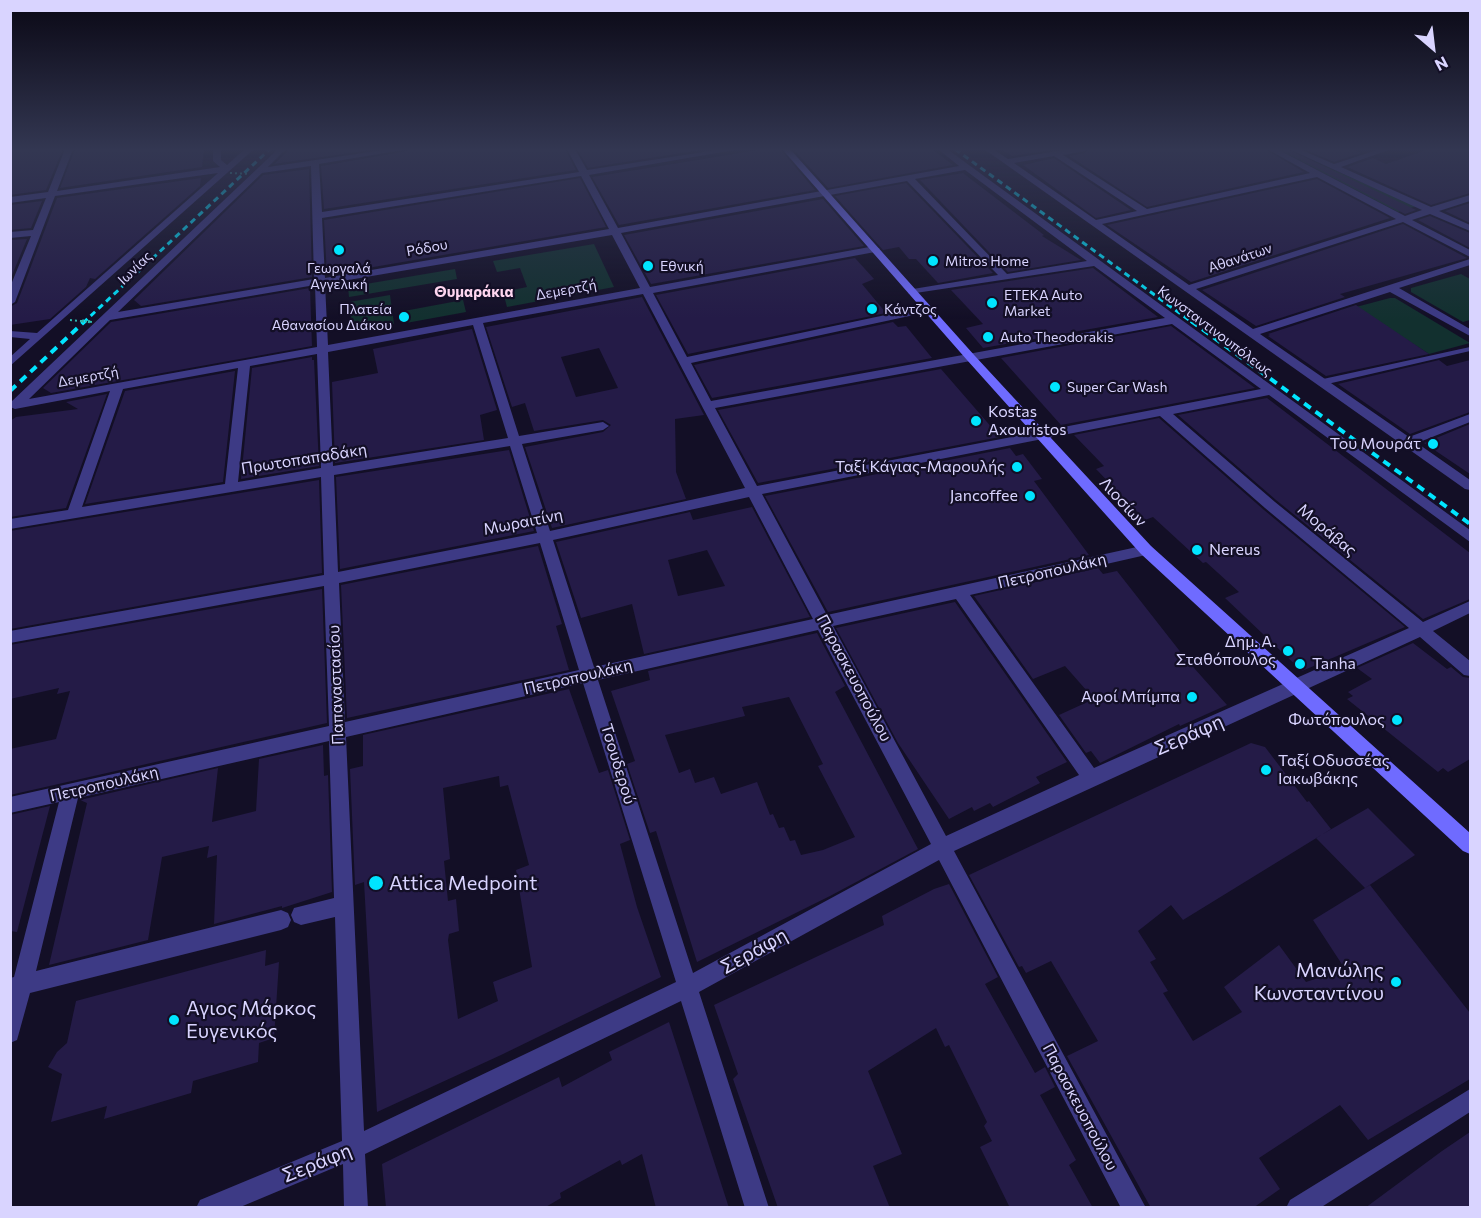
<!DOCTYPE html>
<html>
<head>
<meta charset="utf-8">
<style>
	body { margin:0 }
	#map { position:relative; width:1481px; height:1218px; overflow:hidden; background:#130f26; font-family:Commissioner,sans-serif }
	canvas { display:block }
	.frame { position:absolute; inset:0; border:12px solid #d9d4ff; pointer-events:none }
	.north { position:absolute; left:1403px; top:18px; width:60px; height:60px; -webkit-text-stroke:4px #130f26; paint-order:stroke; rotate:152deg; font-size:16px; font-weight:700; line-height:24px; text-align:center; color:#d9d4ff }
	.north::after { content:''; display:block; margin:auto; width:21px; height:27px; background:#d9d4ff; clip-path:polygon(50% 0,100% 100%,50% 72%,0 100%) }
</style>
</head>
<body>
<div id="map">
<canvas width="1481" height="1218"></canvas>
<div class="frame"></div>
<div class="north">N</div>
</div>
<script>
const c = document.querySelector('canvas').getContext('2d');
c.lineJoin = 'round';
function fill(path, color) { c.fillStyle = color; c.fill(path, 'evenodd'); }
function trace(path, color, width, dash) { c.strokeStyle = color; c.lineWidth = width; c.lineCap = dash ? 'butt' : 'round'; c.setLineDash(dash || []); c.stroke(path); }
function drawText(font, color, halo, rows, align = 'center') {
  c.font = font + ' Commissioner,sans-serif'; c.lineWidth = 4.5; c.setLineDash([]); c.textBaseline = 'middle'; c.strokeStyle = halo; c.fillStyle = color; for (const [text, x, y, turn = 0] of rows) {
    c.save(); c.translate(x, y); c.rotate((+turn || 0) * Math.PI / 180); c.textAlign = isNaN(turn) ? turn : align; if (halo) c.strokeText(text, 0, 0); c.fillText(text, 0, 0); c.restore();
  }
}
const green = new Path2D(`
	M1278 149H1285L1417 206 1398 212Z
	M594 244 614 287 507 307 503 292 527 287 520 268 497 272 493 261Z
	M455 269 457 279 349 297 348 287Z
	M1461 274 1470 279V320L1463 322 1411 292V288Z
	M390 295 394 324 353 332 349 302Z
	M1390 298H1395L1470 343 1429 354 1356 307Z
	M463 300 466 312 406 323 404 311Z`);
const building = new Path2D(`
	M20 149H63L46 190 10 195V150Z
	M75 149H204L202 167 60 188Z
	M290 149H377L274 164Z
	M410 149H565L576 170 324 209 321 166 408 151Z
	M577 149H706L588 168Z
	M765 149H780L815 190 619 225 592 177Z
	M793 149H932L953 165 828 188Z
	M1001 149H1058L1012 156Z
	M1088 149H1265L1304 172 1147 207 1069 156 1085 153Z
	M1281 149H1287L1416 210 1405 214Z
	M1304 149H1351L1361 153 1334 162Z
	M1429 149H1470V193L1431 205 1347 167 1373 158 1386 164Z
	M1054 158 1131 210 1096 218 1023 165Z
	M309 169 312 277 141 306 134 300 263 175Z
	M963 173 1044 235 1042 236 1081 260 1008 272 920 180Z
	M201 178 200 186 95 279 90 278 86 287 50 319 10 325V307L17 303 57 198Z
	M580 178 606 227 327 275 324 220Z
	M1317 179 1390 218 1191 282 1107 225Z
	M906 183 993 273 938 283 916 259H909L899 247 883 250 835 196Z
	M823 199 864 246 651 284 624 235Z
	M42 201 31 228 10 230V205Z
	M1470 203V223L1445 211Z
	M1430 216 1470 233V248L1418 220Z
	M1403 224 1467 258 1340 294 1345 297 1256 326 1202 290Z
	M27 239 10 280V240Z
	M855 258 874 279 862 284 886 313 688 354 656 295Z
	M1093 268 1158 317 983 348 966 328 983 324 951 290Z
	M310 288 312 346 51 393 43 388 111 322Z
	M642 297 704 415 675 419 676 472 686 499 552 528 525 447 603 432 611 425 603 420 534 431 525 403 512 407 486 327ZM599 348 618 388 576 397 561 357Z
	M1356 305 1429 354 1326 376 1268 336 1270 335 1268 334Z
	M893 322 898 327 906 326 932 358 712 398 694 365Z
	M1171 326 1255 388 1061 425 1001 358Z
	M472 329 497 410 480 415 484 440 335 463 332 382 378 373 373 349Z
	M312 357V360H314L319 466 241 479 252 368Z
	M1439 360 1447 366 1470 360V412L1410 434 1338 384Z
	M941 369 1000 437 758 483 718 410Z
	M235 371 223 482 85 504 125 391Z
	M107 394 66 508 10 517V421L16 417 78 409 66 402Z
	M1267 398 1470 553V599L1423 619 1276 500 1178 415Z
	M1159 418 1264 510 1405 627 1302 671 1225 598 1239 592 1206 562 1203 563 1153 517 1145 520 1096 469 1104 466 1074 435Z
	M1470 424V474L1424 443Z
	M1010 448 1016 456 1023 454 1042 479 1034 481 1089 555 828 612 765 496Z
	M509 450 534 531 340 569 336 477Z
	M319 480 322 573 10 629V531Z
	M752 507 810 617 644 654 632 604 581 618 556 542 690 512 693 520ZM707 550 725 586 678 596 668 560Z
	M538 546 562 624 556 626 569 670 347 718 341 585Z
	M1098 568 1103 574 1117 571 1186 659 1227 705 1180 726 1179 724 1100 763 1091 751 1086 753 1059 715 1094 699 1065 666 1033 679 974 596Z
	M322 589 327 723 10 795V749L56 739 70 691 57 694 59 688 10 699V645Z
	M955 602 1067 762 1036 777 1040 783 993 807 990 803 974 811 972 807 949 819 898 743 836 628Z
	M817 633 845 686 835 692 918 849 830 896 697 962 656 831 650 833 627 764 635 761 611 691 650 680 648 671ZM789 697 823 764 818 766 855 837 823 850 801 855 795 840 790 841 784 827 779 828 773 814 770 815 757 782 721 794 714 777 695 783 690 769 679 773 665 735 745 716 742 707Z
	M1413 643 1447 669 1451 667 1463 677 1470 678V759L1448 772 1443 768 1438 772 1347 699 1353 696 1348 692 1372 679 1357 668Z
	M569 689 599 773 608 770 630 840 620 844 637 907 661 977 501 1055 377 1112 364 882 355 885 350 769 363 766V735ZM499 776 500 787 508 785 529 865 516 870 532 967 493 982 498 1001 458 1019 448 940 449 934 459 931 456 899 448 901 444 861 450 859 443 788Z
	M1251 743 1265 747 1307 802 1309 801 1331 829 1183 920 1171 905 1138 931 1156 959 1150 962 1168 991 1163 993 1193 1041 1242 1012 1224 987 1279 945 1306 982 1345 969 1313 920 1370 885 1470 1013V1079L1368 1140 1340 1105 1259 1158 1280 1189 1253 1208H1151L1067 1056 1098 1041 1051 961 1026 973 1022 966 1019 967 969 875Z
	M323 745 324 776 328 775 332 892 282 908V906L214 924 217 855 207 858 209 846 162 857 148 940 49 965 87 803 80 800 218 768 212 822 256 811 259 759Z
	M50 806 17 932 10 931V815Z
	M1368 808 1415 855 1365 888 1316 838Z
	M949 884 998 977 985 984 1035 1073 1045 1067 1055 1087 1040 1095 1076 1160 1069 1165 1093 1208H1010L980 1147 992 1141 984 1126 987 1122 949 1045 945 1047 936 1028 868 1071 902 1154 873 1166 890 1208H778L733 1079 738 1074 714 1005 884 925 882 916 934 889Z
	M266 950 265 966 279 962 274 1038 259 1043 258 1062 193 1081 191 1093 104 1119 107 1106 51 1122 62 1074 48 1067 57 1052 67 1043 76 1001Z
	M669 1022 729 1208H656L642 1154 622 1165 620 1160 560 1193 561 1198 544 1208H386L382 1164 559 1077 562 1087 612 1060 609 1052Z
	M1470 1132V1208H1365L1442 1151Z`);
const lane = new Path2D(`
	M1470 347V351L1323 385 1319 382 1323 379Z`);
const street = new Path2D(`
	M65 149H73L57 191 220 167 213 161V149H221V160L227 165 245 149H254L10 366V357L30 339 10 337V331L37 333 218 173 55 196 15 302 10 305V287L31 236 10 238V232L33 230 46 198 10 203V197L48 192Z
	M278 149H286L268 167 390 149H408L319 164 322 212 579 172 567 149H575L587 170 723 149H740L589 175 618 228 959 166 938 149H947L1470 530V542L1269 395 1173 414 1275 502 1423 622 1470 601V613L1433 631 1470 661V676L1464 675 1420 637 954 851 1146 1208H1121L939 860 699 992 769 1208H745L681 1001 365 1154 368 1208H344L343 1164 238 1208H196L200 1200 342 1141 335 917 301 925 294 922 291 915 294 908 334 898 329 741 78 798 36 971 281 910 288 913 291 920 288 927 281 930 30 993 17 1040 10 1043V978L14 977 59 802 10 813V797L329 726 324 586 10 643V631L324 575 321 477 10 529V519L68 510 110 391 15 409 10 407 11 402ZM311 166 314 279 118 312 262 173ZM965 170 1087 261 1007 274 915 179ZM581 176 609 229 325 278 322 218ZM907 181 998 275 913 289 908 292 909 294 1094 266 1165 318 711 401 691 363 928 312 933 309 928 306 687 357 653 293 875 252 880 249 875 246 650 287 621 233ZM612 235 640 288 328 345 325 284ZM315 285 317 347 29 399 110 320ZM643 294 745 488 550 531 522 444 603 430 609 426 603 422 519 436 483 323ZM1172 324 1261 389 757 486 715 408ZM473 325 508 438 333 466 328 352ZM317 354 321 468 238 482 250 366ZM238 368 225 484 82 507 123 389ZM1160 416 1265 508 1409 628 1094 768 970 595 1146 555 1151 554 1153 550 1151 546 1146 545 827 615 762 494ZM510 446 537 533 338 572 334 475ZM749 497 813 619 594 667 553 540ZM540 543 579 670 345 722 339 583ZM956 599 1079 775 946 836 833 626ZM818 630 931 844 693 973 598 680ZM583 683 676 982 364 1131 346 737Z
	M984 149H993L1008 159 1070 149H1086L1085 151 1063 155 1147 209 1310 173 1267 149H1277L1405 216 1422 210 1289 149H1299L1334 164 1380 149H1391L1341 167 1431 207 1470 195V201L1439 211 1470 225V231L1430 214 1412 220 1470 250V257L1403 222 1196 289 1253 329 1470 259V265L1399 288 1470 329V336L1390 292 1260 334 1409 437 1470 414V422L1417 443 1470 480V490L1465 489ZM1054 156 1137 211 1096 220 1014 163ZM1317 177 1396 219 1189 285 1102 224Z
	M1470 1089V1112L1320 1208H1286L1290 1200Z`);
const secondary = new Path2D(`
	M782 149H790L975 356 1151 546 1470 833V854L1463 851 1141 554 967 360Z`);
const railFar1 = new Path2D(`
	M955 149 1193 323
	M83 323 270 149`);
const rail = new Path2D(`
	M1191 321 1470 524
	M10 391 85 321`);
const pathBridgeFar1 = new Path2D(`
	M230 173 250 174
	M70 320 92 322`);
const pathBridge = new Path2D(`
	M82 321 92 322`);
const markers = [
	[339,250,6,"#00e5ff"],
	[933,261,6,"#00e5ff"],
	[648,266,6,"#00e5ff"],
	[992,303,6,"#00e5ff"],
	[872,309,6,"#00e5ff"],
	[404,317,6,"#00e5ff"],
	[988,337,6,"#00e5ff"],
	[1055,387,6,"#00e5ff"],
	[976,421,6,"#00e5ff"],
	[1433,444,6,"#00e5ff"],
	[1017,467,6,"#00e5ff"],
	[1030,496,6,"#00e5ff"],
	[1197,550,6,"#00e5ff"],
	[1288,651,6,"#00e5ff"],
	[1300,664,6,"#00e5ff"],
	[1192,697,6,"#00e5ff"],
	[1397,720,6,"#00e5ff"],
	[1266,770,6,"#00e5ff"],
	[376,883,8,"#00e5ff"],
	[1396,982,6,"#00e5ff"],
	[174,1020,6,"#00e5ff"]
];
const farStreetnames = [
	["Ρόδου",427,248,-10],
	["Αθανάτων",1240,258,-18],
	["Ιωνίας",135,268,-44],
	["Δεμερτζή",566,290,-10],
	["Κωνσταντινουπόλεως",1215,331,37],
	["Δεμερτζή",88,377,-10]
];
const farPoinames = [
	["Mitros Home",945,261],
	["Εθνική",660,266],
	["Γεωργαλά",339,268,"center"],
	["Αγγελική",339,284,"center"],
	["ETEKA Auto",1004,295],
	["Market",1004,311],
	["Πλατεία",392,309,"right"],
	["Αθανασίου Διάκου",392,325,"right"],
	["Κάντζος",884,309],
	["Auto Theodorakis",1000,337],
	["Super Car Wash",1067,387]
];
const farNeighbourhoodnames = [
	["Θυμαράκια",474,292]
];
const poiNames = [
	["Kostas",988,412,"left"],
	["Axouristos",988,430,"left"],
	["Του Μουράτ",1421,444],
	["Ταξί Κάγιας-Μαρουλής",1005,467],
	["Jancoffee",1018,496],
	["Nereus",1209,550,"left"],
	["Δημ. Α.",1276,642],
	["Σταθόπουλος",1276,660],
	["Tanha",1312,664,"left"],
	["Αφοί Μπίμπα",1180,697],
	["Φωτόπουλος",1385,720],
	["Ταξί Οδυσσέας",1278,761,"left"],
	["Ιακωβάκης",1278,779,"left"]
];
const streetNames = [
	["Πρωτοπαπαδάκη",304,459,-9],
	["Λιοσίων",1123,502,47],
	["Μωραιτίνη",523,522,-11],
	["Μοράβας",1327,530,40],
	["Πετροπουλάκη",1052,571,-13],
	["Πετροπουλάκη",578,677,-13],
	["Παρασκευοπούλου",854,678,62],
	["Παπαναστασίου",336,685,-92],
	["Τσουδερού",618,764,73],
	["Πετροπουλάκη",104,784,-13],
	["Παρασκευοπούλου",1080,1107,62]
];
const nearStreetnames = [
	["Σεράφη",1189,735,-24],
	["Σεράφη",754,951,-29],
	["Σεράφη",317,1163,-22]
];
const nearPoinames = [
	["Attica Medpoint",389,883],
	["Μανώλης",1384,970,"right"],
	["Κωνσταντίνου",1384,993,"right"],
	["Αγιος Μάρκος",186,1008],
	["Ευγενικός",186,1031]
];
fill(green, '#12302f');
fill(building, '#241b47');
fill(lane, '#3d3a85');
fill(street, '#3d3a85');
fill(secondary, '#6f6bff');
trace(railFar1, '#00e5ff', 3, [6, 4.5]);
trace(rail, '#00e5ff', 4, [8, 6]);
trace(pathBridgeFar1, '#2fb8b0', 2, [2, 3]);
trace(pathBridge, '#2fb8b0', 3, [2, 4]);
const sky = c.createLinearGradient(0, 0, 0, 319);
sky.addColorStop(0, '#0a0815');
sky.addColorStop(0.47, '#333752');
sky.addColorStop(1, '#33375200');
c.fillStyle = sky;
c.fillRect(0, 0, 1481, 319);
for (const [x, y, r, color] of markers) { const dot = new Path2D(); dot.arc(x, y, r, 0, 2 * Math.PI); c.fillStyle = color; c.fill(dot); trace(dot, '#130f26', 2); }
drawText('14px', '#d9d4ff', '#130f26', farStreetnames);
drawText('14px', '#d9d4ff', '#130f26', farPoinames, 'left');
drawText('bold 15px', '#ffd6f0', '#130f26', farNeighbourhoodnames);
drawText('16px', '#d9d4ff', '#130f26', poiNames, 'right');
drawText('16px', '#d9d4ff', '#130f26', streetNames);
drawText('20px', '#d9d4ff', '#130f26', nearStreetnames);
drawText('20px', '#d9d4ff', '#130f26', nearPoinames, 'left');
</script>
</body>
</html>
